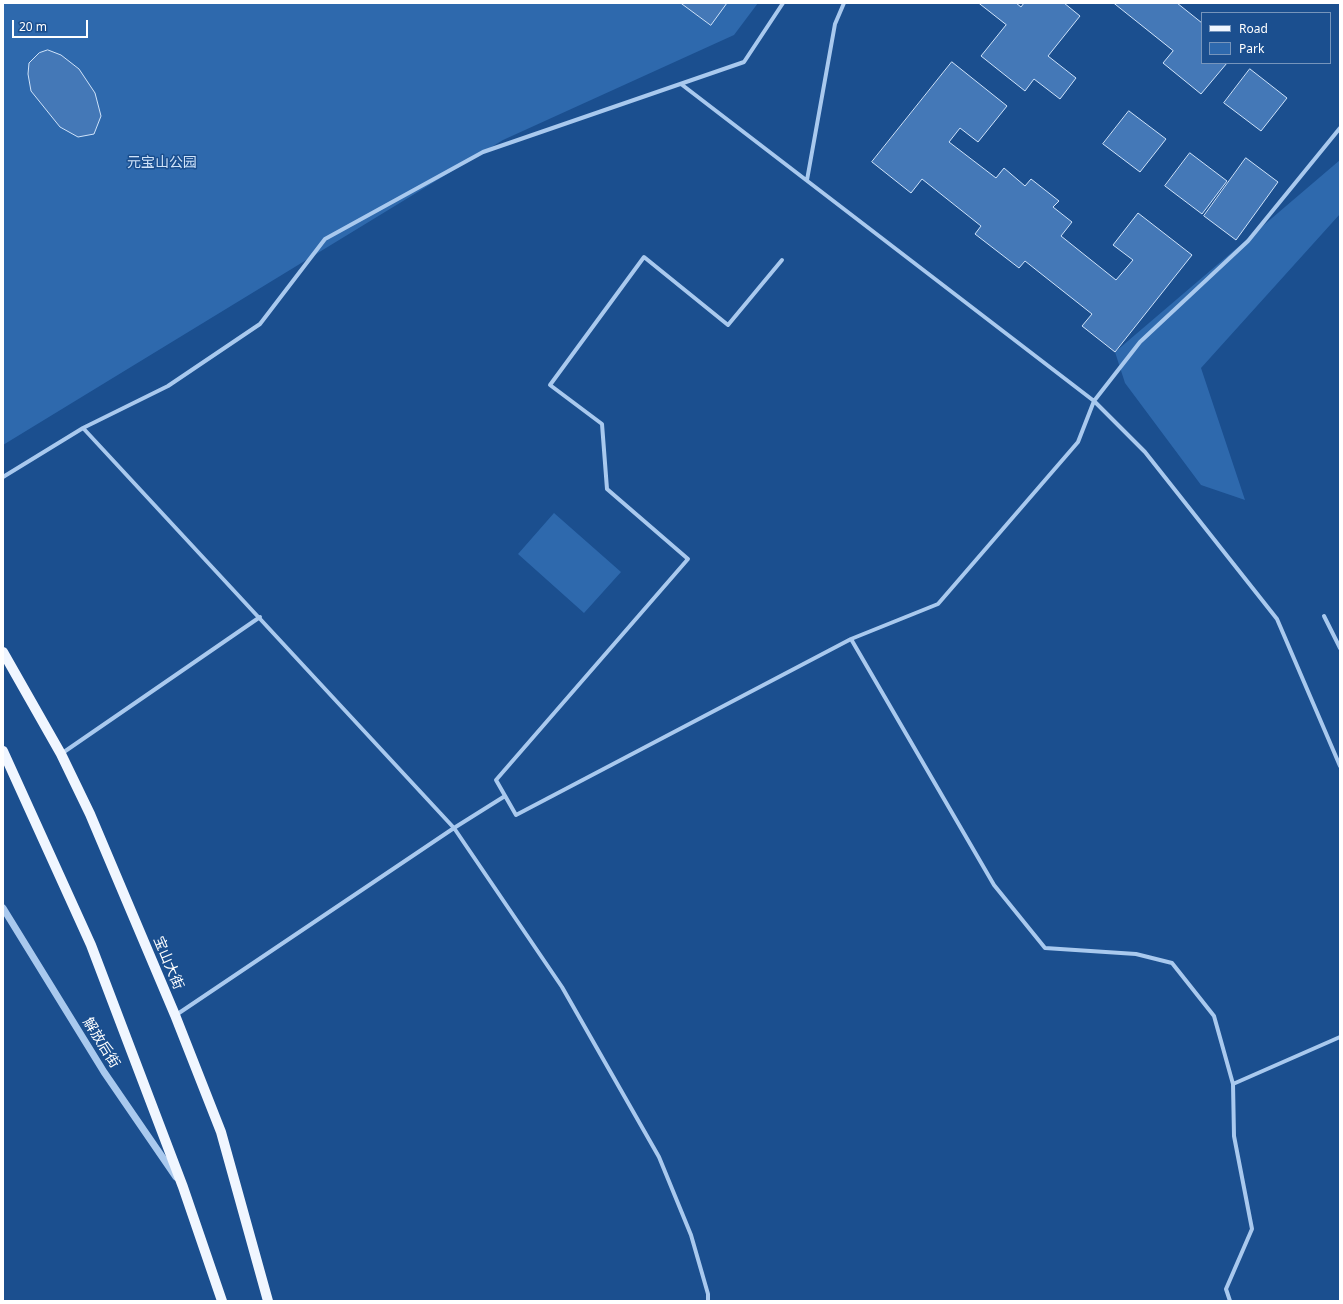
<!DOCTYPE html>
<html>
<head>
<meta charset="utf-8">
<style>
	body { margin:0 }
	#map { position:relative; width:1343px; height:1304px; overflow:hidden; background:#1b4f8f; font-family:"Noto Sans",sans-serif }
	canvas { display:block }
	.frame { position:absolute; inset:0; border:4px solid #fff; pointer-events:none }
	.legend { position:absolute; left:1201px; top:12px; width:130px; height:52px; box-sizing:border-box; background:#1b4f8f; border:1px solid #7695bc; margin:0; padding:5px 7px; list-style:none; font-size:12px; color:#fff }
	.legend li { display:flex; align-items:center; gap:8px; height:20px }
	.legend b { width:20px; border:1px solid #7695bc }
	.scale { position:absolute; left:12px; top:20px; width:76px; height:18px; box-sizing:border-box; border:2px solid #fff; border-top:0; padding-left:5px; font-size:12px; line-height:14px; white-space:nowrap; color:#fff; -webkit-text-stroke:3px #1b4f8f; paint-order:stroke }
</style>
</head>
<body>
<div id="map">
<canvas width="1343" height="1304"></canvas>
<div class="frame"></div>
<ul class="legend">
<li><b style="height:5px;background:#f0f6ff"></b>Road</li>
<li><b style="height:11px;background:#2e69ad"></b>Park</li>
</ul>
<div class="scale">20 m</div>
</div>
<script>
const c = document.querySelector('canvas').getContext('2d');
c.lineJoin = 'round';
function fill(path, color) { c.fillStyle = color; c.fill(path, 'evenodd'); }
function trace(path, color, width, dash) { c.strokeStyle = color; c.lineWidth = width; c.lineCap = dash ? 'butt' : 'round'; c.setLineDash(dash || []); c.stroke(path); }
function drawText(font, color, halo, rows, align = 'center') {
  c.font = font + ' "Noto Sans","Noto Sans SC",sans-serif'; c.lineWidth = 3; c.setLineDash([]); c.textBaseline = 'middle'; c.strokeStyle = halo; c.fillStyle = color; for (const [text, x, y, turn = 0] of rows) {
    c.save(); c.translate(x, y); c.rotate((+turn || 0) * Math.PI / 180); c.textAlign = isNaN(turn) ? turn : align; if (halo) c.strokeText(text, 0, 0); c.fillText(text, 0, 0); c.restore();
  }
}
const green = new Path2D(`
	M3 3H758L734 35 503 140 3 445Z
	M1340 160V214L1201 368 1245 500 1201 485 1125 383 1115 352Z
	M554 513 621 572 584 613 518 554Z`);
const building = new Path2D(`
	M681 3H727L711 25Z
	M979 3H1016L1021 7 1024 3H1064L1080 16 1048 56 1076 78 1060 99 1034 79 1025 91 981 56 1006 25Z
	M1114 3H1177L1202 23V63H1227L1201 94 1163 63 1173 51Z
	M48 50 61 55 79 69 95 93 101 116 94 134 78 137 60 127 31 91 28 74 29 63 39 53Z
	M952 62 1007 106 978 142 960 128 949 142 996 178 1004 168 1025 186 1031 179 1059 201 1053 207 1072 222 1061 236 1116 280 1133 260 1113 245 1138 213 1192 255 1115 352 1082 326 1092 314 1025 261 1019 268 975 234 981 226 922 179 911 193 872 162Z
	M1250 69 1287 98 1261 131 1224 103Z
	M1129 111 1166 139 1140 172 1103 144Z
	M1190 153 1227 181 1202 214 1165 186Z
	M1246 158 1278 182 1236 240 1204 216Z`);
const minor = new Path2D(`
	M681 84 1094 401 1078 442 938 604 851 639 994 885 1045 948 1136 954 1172 963 1214 1016 1233 1084
	M1340 128 1248 241 1140 342 1094 401 1145 452 1277 619 1340 766
	M807 180 835 24 844 3
	M782 260 728 325 644 257 550 385 602 424 607 489 688 559 496 780 516 815 851 639
	M83 428 168 386 260 324 325 239 483 152 744 62 783 3
	M3 477 83 428 454 828 562 987 659 1157 691 1235 708 1294V1301
	M1324 616 1340 648
	M61 754 260 617
	M176 1015 454 828 505 796
	M1230 1301 1226 1289 1252 1229 1234 1136 1233 1084 1340 1037`);
const tertiary = new Path2D(`
	M3 908 104 1072 176 1177`);
const primary = new Path2D(`
	M3 652 61 754 90 814 175 1015 221 1132 268 1301
	M3 751 91 945 183 1187 222 1301`);
const parkNames = [
	["元宝山公园",162,163]
];
const streetNames = [
	["宝山大街",168,963,67],
	["解放后街",101,1043,58]
];
fill(green, '#2e69ad');
fill(building, '#4478b7');
trace(building, '#cfe3fa', 1);
trace(minor, '#a9c9ee', 4);
trace(tertiary, '#a9c9ee', 7);
trace(primary, '#f0f6ff', 10);
drawText('14px', '#cfe3fa', '#1b4f8f', parkNames);
drawText('14px', '#fff', '#1b4f8f', streetNames);
</script>
</body>
</html>
